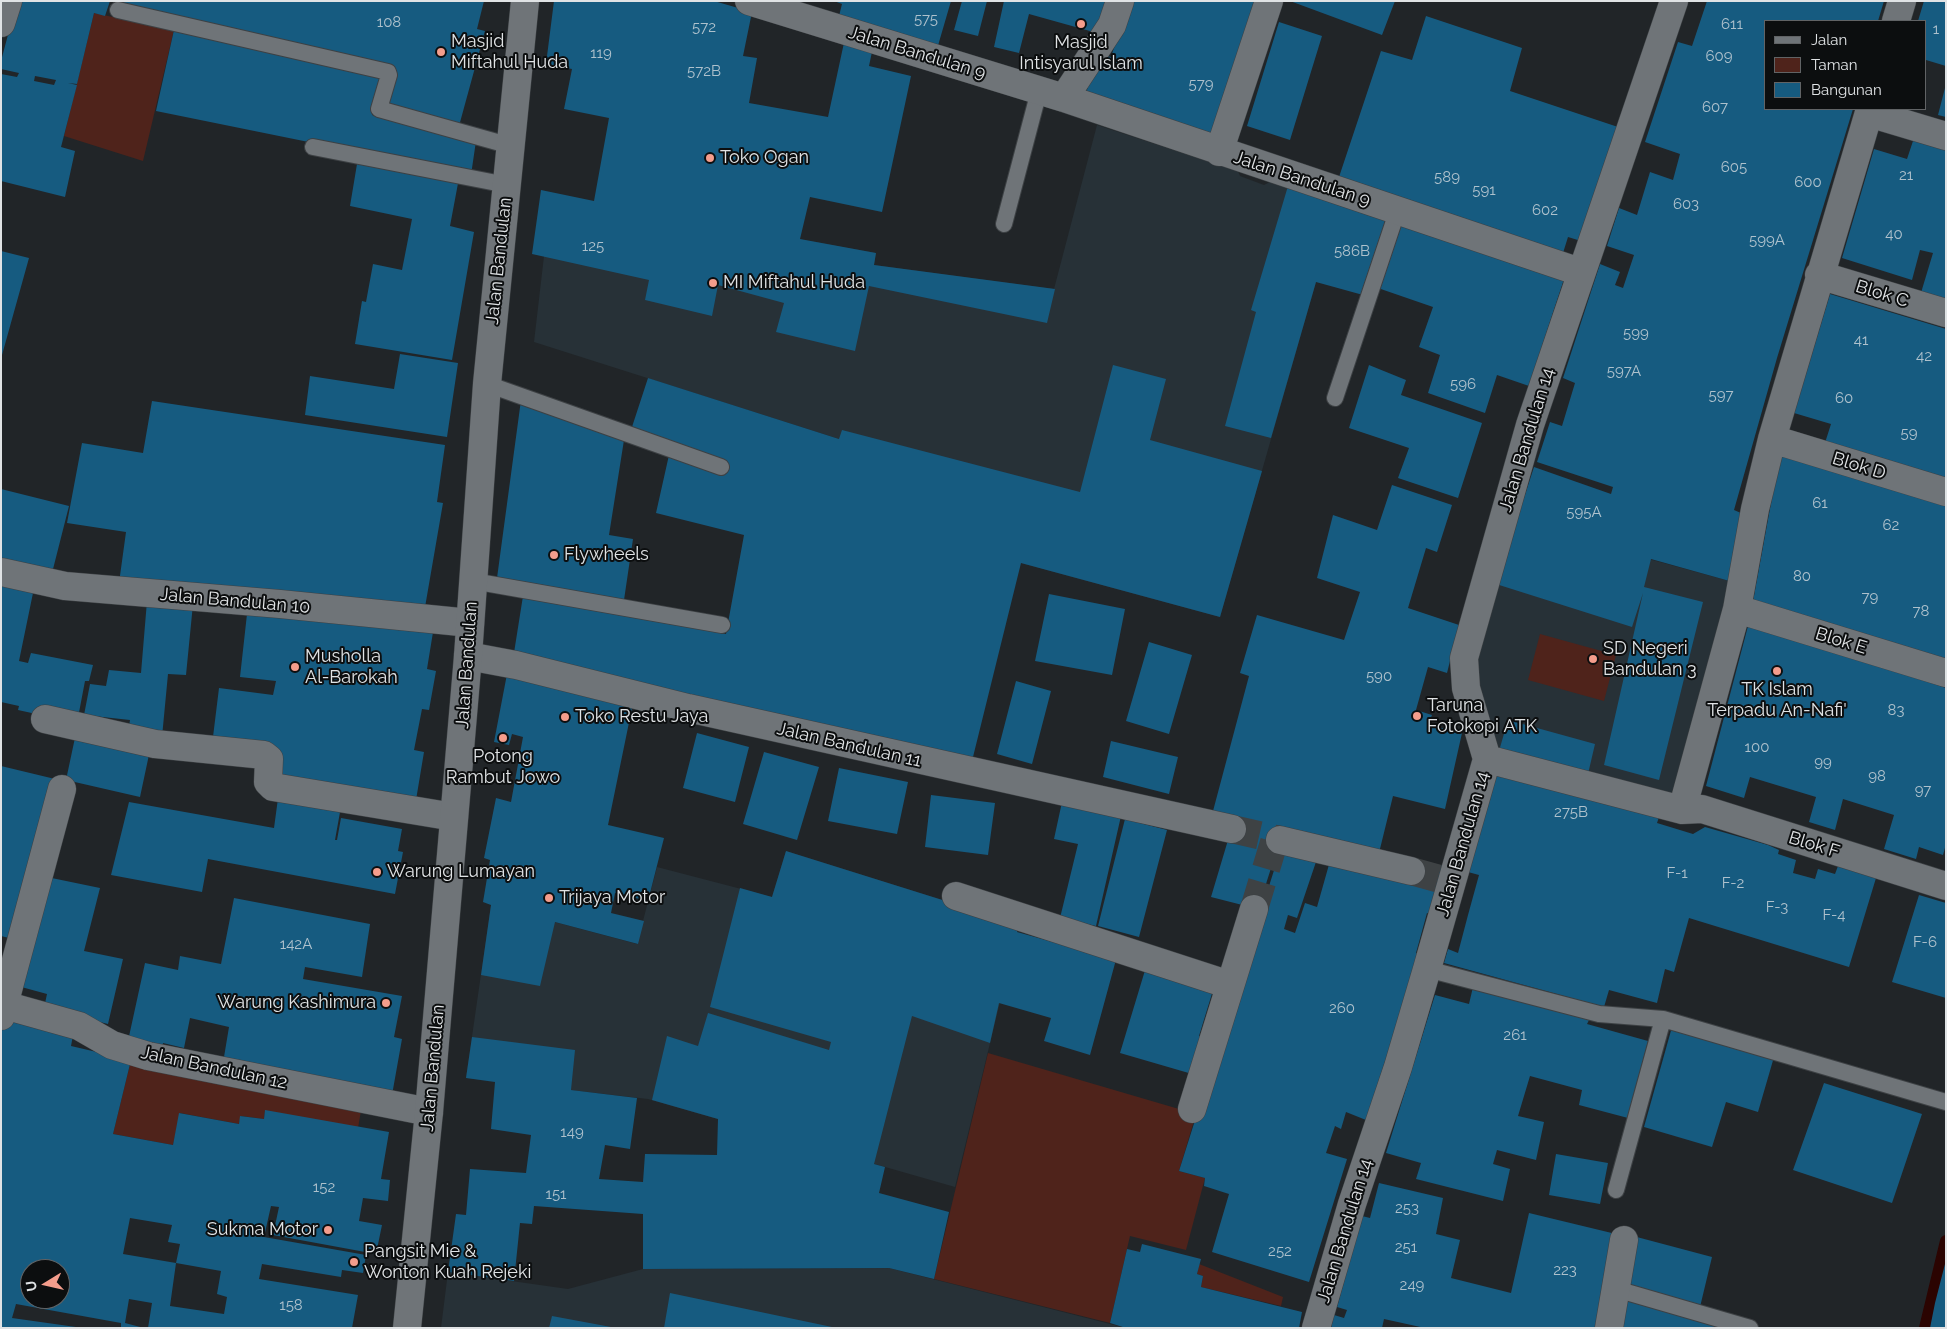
<!DOCTYPE html>
<html>
<head>
<meta charset="utf-8">
<style>
	body { margin:0 }
	#map { position:relative; width:1947px; height:1329px; overflow:hidden; background:#212528; font-family:Raleway,sans-serif }
	canvas { display:block }
	.frame { position:absolute; inset:0; border:2px solid #e0e3e5; pointer-events:none }
	.legend { position:absolute; left:1764px; top:20px; width:162px; height:90px; box-sizing:border-box; background:#0c0e0f; border:1px solid #616365; margin:0; padding:6px 9px; list-style:none; font-size:15px; color:#e0e3e5 }
	.legend li { display:flex; align-items:center; gap:10px; height:25px }
	.legend b { width:25px; border:1px solid #616365 }
	.north { position:absolute; left:20px; top:1259px; width:50px; height:50px; box-sizing:border-box; background:#0c0e0f; border:1px solid #616365; border-radius:50%; rotate:261deg; font-size:14px; font-weight:700; line-height:20px; text-align:center; color:#e0e3e5 }
	.north::after { content:''; display:block; margin:auto; width:18px; height:22px; background:#f49d8c; clip-path:polygon(50% 0,100% 100%,50% 72%,0 100%) }
</style>
</head>
<body>
<div id="map">
<canvas width="1947" height="1329"></canvas>
<div class="frame"></div>
<ul class="legend">
<li><b style="height:6px;background:#6f7478"></b>Jalan</li>
<li><b style="height:14px;background:#4f231b"></b>Taman</li>
<li><b style="height:14px;background:#165b80"></b>Bangunan</li>
</ul>
<div class="north">U</div>
</div>
<script>
const c = document.querySelector('canvas').getContext('2d');
c.lineJoin = 'round';
function fill(path, color) { c.fillStyle = color; c.fill(path, 'evenodd'); }
function trace(path, color, width, dash) { c.strokeStyle = color; c.lineWidth = width; c.lineCap = dash ? 'butt' : 'round'; c.setLineDash(dash || []); c.stroke(path); }
function drawText(font, color, halo, rows, align = 'center') {
  c.font = font + ' Raleway,sans-serif'; c.lineWidth = 4; c.setLineDash([]); c.textBaseline = 'middle'; c.strokeStyle = halo; c.fillStyle = color; for (const [text, x, y, turn = 0] of rows) {
    c.save(); c.translate(x, y); c.rotate((+turn || 0) * Math.PI / 180); c.textAlign = isNaN(turn) ? turn : align; if (halo) c.strokeText(text, 0, 0); c.fillText(text, 0, 0); c.restore();
  }
}
const built = new Path2D(`
	M1097 125 1238 171 1240 176 1264 185 1272 181 1339 202 1220 617 1021 563 839 439 534 342 544 256 659 214 876 253 874 265 1054 289Z
	M1638 556 1733 582 1671 796 1499 751 1478 687 1475 668 1496 584Z
	M786 851 1019 924 955 1187 648 1099 466 1078 491 905 637 944 657 867 772 897Z
	M889 1268 1126 1328H441L448 1272 568 1289 643 1269Z`);
const green = new Path2D(`
	M94 13 174 30 143 161 64 136Z
	M1540 634 1616 655 1604 701 1528 680Z
	M988 1053 1196 1114 1179 1171 1205 1178 1186 1250 1130 1236 1110 1323 934 1279Z
	M131 1060 362 1105 358 1128 265 1111 264 1119 241 1116 239 1124 180 1113 173 1145 113 1134Z
	M1199 1264 1283 1297 1281 1306 1201 1287 1203 1276 1197 1274Z`);
const stream = new Path2D(`
	M1925 1328 1946 1241`);
const building = new Path2D(`
	M17 1H110L105 16 94 13 77 84 68 83 77 85 61 147 75 151 65 197 1 181V74L17 77 19 73 1 69V61ZM35 76 56 80 54 85 34 81Z
	M113 1H484L477 29 485 31 459 126 386 105 396 71Z
	M554 1H714L752 12 743 56 757 58 749 103 828 117 845 38 873 47 869 66 911 76 882 212 810 197 800 239 876 253 874 265 1055 289 1047 323 869 286 855 351 776 332 784 303 718 285 712 316 645 300 649 280 532 254 541 190 594 201 609 118 564 109 572 69 546 64Z
	M834 1H951L937 49 839 16 842 4Z
	M962 1H987L978 36 954 30Z
	M1004 1 1031 2 1106 1 1097 33 1029 14 1019 53 994 47Z
	M1129 1H1261L1215 136 1086 93 1098 54 1111 57Z
	M1290 1H1395L1382 35Z
	M1707 1H1884L1878 21H1766V109H1853L1777 358 1734 510 1750 517 1733 582 1651 559 1644 587 1703 602 1659 780 1604 765 1643 593 1632 627 1496 584 1534 467 1611 494 1613 487 1537 462 1550 422 1562 426 1575 383 1563 378 1600 264 1620 272 1615 285 1623 288 1634 255 1607 246 1619 208 1637 215 1650 172 1673 180 1680 154 1645 142 1678 42 1692 46Z
	M1924 1H1946V66L1926 60V21H1918Z
	M1426 16 1522 48 1510 91 1618 127 1581 241 1568 237 1563 253 1339 177 1381 51 1412 60Z
	M1279 22 1322 36 1290 140 1247 126Z
	M174 30 380 75 372 115 476 141 471 175 156 111Z
	M1945 88H1946V117L1938 115Z
	M1915 135 1946 144V304L1920 296 1933 253 1920 250 1912 280 1842 258 1874 149 1907 159Z
	M358 158 459 178 450 226 474 232 452 360 355 344 362 301 366 302 373 264 402 270 412 219 350 206Z
	M1288 186 1390 219 1363 295 1316 282 1271 438 1225 426 1256 312 1251 310Z
	M1398 221 1565 276 1529 386 1497 375 1485 413 1428 393 1440 355 1419 347 1433 307 1375 287Z
	M1 251 29 258 2 355H1Z
	M1830 294 1946 329V480L1824 446 1831 424 1794 413Z
	M400 354 458 363 447 437 305 415 310 376 394 389Z
	M1113 365 1166 379 1150 440 1262 471 1220 617 1021 563 972 761 513 659 523 596 726 634 744 535 656 513 669 455 631 430 648 378 839 439 842 430 1080 492Z
	M1369 365 1406 380 1401 395 1482 423 1458 498 1398 478 1409 448 1349 428Z
	M521 400 624 440 609 535 633 539 624 600 497 578Z
	M152 401 445 445 437 502 443 503 424 613 119 583 126 532 67 523 82 443 143 453Z
	M1780 454 1946 505V662L1753 601Z
	M1392 485 1452 505 1437 552 1426 548 1408 608 1459 625 1447 673 1428 667 1416 710 1432 715 1428 725 1462 733 1445 809 1393 796 1378 857 1280 840 1258 909 1211 897 1234 820 1257 826V824L1213 811 1249 676 1240 673 1257 615 1344 640 1360 592 1317 578 1333 515 1377 530Z
	M1 489 69 506 51 577 1 565Z
	M1 585 33 593 19 661 28 663 31 653 93 665 89 681H85L77 723 18 710 19 706 1 702Z
	M1049 594 1125 609 1112 675 1035 661Z
	M147 601 193 604 186 675 168 674 162 737 128 733 130 720 84 715 90 684 106 686 109 670 141 673Z
	M248 605 434 626 427 669 436 671 429 710 422 709 414 750 424 752 415 806 272 781 275 752 212 745 219 688 273 695 276 681 240 677Z
	M1748 626 1881 666 1946 688V844L1943 855 1919 847 1916 859 1884 849 1894 815 1843 799 1835 830 1809 822 1816 797 1750 777 1744 798 1706 786Z
	M1149 642 1192 655 1169 734 1126 721Z
	M507 674 633 703 608 825 664 838 648 901 615 893 611 913 644 921 638 944 555 922 540 986 481 975 491 905 483 902 490 860 484 858 496 798 511 802 523 737 512 734 509 745 494 742Z
	M1016 681 1051 691 1032 764 997 754Z
	M1508 720 1595 744 1588 774 1499 751Z
	M76 733 150 750 140 797 66 780Z
	M697 733 749 747 735 802 683 788Z
	M1111 741 1178 757 1169 794 1103 777Z
	M764 752 819 767 797 840 743 824Z
	M1 766 55 779 13 939 1 936Z
	M839 768 908 782 897 834 828 821Z
	M1494 774 1659 817 1657 823 1693 834 1705 827 1768 845 1779 850 1778 854 1796 860 1793 873 1815 879 1818 869 1835 874 1838 866 1876 878 1849 967 1689 918 1674 972 1665 969 1657 1003 1609 990 1604 1007 1444 963 1448 949 1458 953 1468 915 1479 875 1468 872Z
	M279 791 342 801 335 840H337L341 818 402 829 398 851 403 852 395 894 208 859 202 892 111 875 129 802 274 828Z
	M931 795 995 803 988 855 925 847Z
	M1062 802 1121 816 1096 926 1060 918 1078 844 1054 839Z
	M1125 819 1167 830 1139 937 1098 926Z
	M1282 845 1318 856 1297 918 1288 915 1284 929 1295 933 1305 903 1317 907 1330 861 1414 859 1443 866 1433 915 1427 913 1416 953 1420 954 1366 1120 1346 1112 1341 1129 1335 1126 1326 1153 1347 1159 1309 1282 1212 1252 1229 1194 1204 1186 1205 1178 1179 1171Z
	M786 851 1019 924 1017 932 1071 947 1117 956 1090 1055 1044 1041 1051 1018 999 1003 990 1043 912 1016 874 1164 885 1167 879 1193 949 1212 934 1279 889 1268 643 1269V1214L534 1206 532 1224 520 1223 514 1281 448 1272 456 1214 466 1215 470 1169 526 1173 531 1135 491 1129 495 1082 466 1078 472 1037 575 1050 571 1090 637 1098 630 1149 605 1145 599 1179 643 1182 645 1154 717 1155 718 1119 652 1100 667 1036 698 1046 708 1013 829 1050 831 1042 710 1007 740 888 772 897Z
	M42 876 100 888 84 951 123 959 108 1024 44 1008 47 994 14 985Z
	M1919 895 1946 903V998L1892 982Z
	M234 898 370 924 362 977 305 967 303 979 402 996 394 1037 402 1039 392 1095 223 1063 229 1027 190 1018 184 1048 163 1043 162 1049 128 1041 145 963 178 970 180 956 221 964Z
	M1146 967 1214 987 1199 1036 1210 1039 1199 1076 1120 1053Z
	M1473 987 1590 1018 1587 1024 1648 1041 1628 1118 1579 1105 1582 1090 1530 1076 1518 1116 1544 1122 1536 1160 1497 1150 1493 1164 1510 1169 1503 1201 1416 1179 1421 1163 1386 1153 1435 995 1469 1004Z
	M7 1011 74 1030 71 1046 131 1060 113 1134 173 1145 179 1113 239 1124 240 1116 264 1119 265 1110 389 1132 381 1179 390 1180 388 1201 363 1198 359 1221 382 1225 376 1254 273 1235 279 1207 271 1206 264 1237 366 1255 363 1273 342 1270 341 1277 262 1264 259 1279 358 1295 352 1328H148L152 1303 129 1299 125 1323 144 1328H121V1323L16 1304 12 1318 83 1328H1V1033ZM130 1218 172 1225 168 1242 180 1244 176 1263 221 1271 217 1294 227 1297 224 1314 170 1306 176 1263 123 1254ZM30 1269H60V1299H30Z
	M1672 1027 1774 1057 1758 1112 1726 1102 1712 1147 1644 1127Z
	M1824 1083 1922 1114 1892 1203 1793 1170Z
	M1556 1154 1608 1163 1600 1204 1549 1195Z
	M1379 1183 1443 1198 1436 1234 1460 1240 1451 1278 1511 1293 1529 1213 1620 1235 1601 1328H1425L1384 1319 1382 1328H1331L1334 1315 1344 1318 1347 1310 1337 1307 1362 1216 1370 1218Z
	M1633 1236 1712 1257 1700 1307 1622 1286Z
	M1142 1244 1201 1259 1197 1274 1203 1276 1201 1287 1302 1312 1299 1328H1126L1110 1323 1127 1249 1140 1252Z
	M1945 1264 1946 1328H1930L1935 1303Z
	M670 1293 832 1327V1328H664Z
	M1623 1295 1719 1322 1718 1328H1617Z
	M552 1316 611 1327V1328H549Z`);
const streetTunnel = new Path2D(`
	M1232 829 1280 840
	M1411 871 1440 879
	M1254 909 1275 839`);
const lane = new Path2D(`
	M118 10 388 72 389 75 379 109 511 146
	M313 147 507 185
	M1004 224 1039 91
	M487 384 721 467
	M1335 398 1398 209
	M473 581 722 625
	M1427 969 1599 1014 1663 1019 1946 1102
	M1616 1190 1663 1019
	M1616 1289 1750 1328`);
const street = new Path2D(`
	M749 1 1064 98 1580 272
	M1896 21 1902 1
	M1 23 8 1
	M1064 98 1112 25 1120 1
	M1869 113 1946 136
	M1219 152 1269 1
	M1819 275 1946 313
	M1772 439 1946 492
	M1 572 65 586 280 604 470 623
	M1737 609 1946 673
	M468 656 516 665 688 708 1232 829
	M45 719 155 744 264 755 269 759 268 782 273 787 454 817
	M1487 759 1682 810 1702 809 1946 886
	M1682 810 1737 609 1755 509 1772 439 1870 109
	M1280 840 1411 871
	M956 896 1230 985
	M4 1005 79 1026 112 1045 148 1056 429 1112
	M1 1016 62 789
	M1192 1109 1254 909
	M1316 1328 1352 1204 1398 1067 1427 969 1487 759 1466 688 1464 658 1530 425 1674 1
	M1609 1328 1624 1240`);
const secondary = new Path2D(`
	M407 1328 429 1112 468 656 487 384 525 1`);
const markers = [
	[1081,24,5,"#f49d8c"],
	[441,52,5,"#f49d8c"],
	[710,158,5,"#f49d8c"],
	[713,283,5,"#f49d8c"],
	[554,555,5,"#f49d8c"],
	[1593,659,5,"#f49d8c"],
	[295,667,5,"#f49d8c"],
	[1777,671,5,"#f49d8c"],
	[1417,716,5,"#f49d8c"],
	[565,717,5,"#f49d8c"],
	[503,738,5,"#f49d8c"],
	[377,872,5,"#f49d8c"],
	[549,898,5,"#f49d8c"],
	[386,1003,5,"#f49d8c"],
	[328,1230,5,"#f49d8c"],
	[354,1262,5,"#f49d8c"]
];
const numberNames = [
	["575",926,19],
	["108",389,22],
	["611",1732,24],
	["572",704,27],
	["1",1936,29],
	["119",601,53],
	["609",1719,56],
	["572B",704,71],
	["579",1201,84],
	["607",1715,107],
	["605",1734,167],
	["21",1906,175],
	["589",1447,177],
	["600",1808,182],
	["591",1484,190],
	["603",1686,204],
	["602",1545,210],
	["40",1894,234],
	["599A",1767,240],
	["125",593,246],
	["586B",1352,251],
	["599",1636,333],
	["41",1861,340],
	["42",1924,356],
	["597A",1624,371],
	["596",1463,384],
	["597",1721,395],
	["60",1844,398],
	["59",1909,433],
	["61",1820,503],
	["595A",1584,512],
	["62",1891,525],
	["80",1802,576],
	["79",1870,597],
	["78",1921,611],
	["590",1379,676],
	["83",1896,710],
	["100",1757,747],
	["99",1823,762],
	["98",1877,776],
	["97",1923,790],
	["275B",1571,812],
	["F-1",1677,873],
	["F-2",1733,883],
	["F-3",1777,907],
	["F-4",1834,915],
	["F-6",1925,942],
	["142A",296,944],
	["260",1342,1008],
	["261",1515,1035],
	["149",572,1132],
	["152",324,1187],
	["151",556,1194],
	["253",1407,1208],
	["251",1406,1247],
	["252",1280,1251],
	["223",1565,1270],
	["249",1412,1285],
	["158",291,1305]
];
const poiNames = [
	["Masjid",451,42],
	["Miftahul Huda",451,63],
	["Masjid",1081,43,"center"],
	["Intisyarul Islam",1081,64,"center"],
	["Toko Ogan",720,158],
	["MI Miftahul Huda",723,283],
	["Flywheels",564,555],
	["SD Negeri",1603,649],
	["Bandulan 3",1603,670],
	["Musholla",305,657],
	["Al-Barokah",305,678],
	["TK Islam",1777,690,"center"],
	["Terpadu An-Nafi'",1777,711,"center"],
	["Taruna",1427,706],
	["Fotokopi ATK",1427,727],
	["Toko Restu Jaya",575,717],
	["Potong",503,757,"center"],
	["Rambut Jowo",503,778,"center"],
	["Warung Lumayan",387,872],
	["Trijaya Motor",559,898],
	["Warung Kashimura",376,1003,"right"],
	["Sukma Motor",318,1230,"right"],
	["Pangsit Mie &",364,1252],
	["Wonton Kuah Rejeki",364,1273]
];
const streetNames = [
	["Jalan Bandulan 9",917,53,17],
	["Jalan Bandulan 9",1302,179,18],
	["Jalan Bandulan",499,261,-84],
	["Blok C",1882,294,17],
	["Jalan Bandulan 14",1527,440,-73],
	["Blok D",1859,466,17],
	["Jalan Bandulan 10",235,601,5],
	["Blok E",1841,641,17],
	["Jalan Bandulan",467,665,-86],
	["Jalan Bandulan 11",849,745,13],
	["Jalan Bandulan 14",1463,844,-74],
	["Blok F",1814,845,17],
	["Jalan Bandulan 12",214,1068,12],
	["Jalan Bandulan",433,1068,-85],
	["Jalan Bandulan 14",1345,1231,-73]
];
fill(built, '#273137');
fill(green, '#4f231b');
trace(stream, '#2b0401', 12);
fill(building, '#165b80');
trace(streetTunnel, '#3e4244', 28, [28, 14]);
trace(lane, '#3d4144', 18);
trace(street, '#3d4144', 29);
trace(secondary, '#3d4144', 29);
trace(lane, '#6f7478', 16);
trace(street, '#6f7478', 28);
trace(secondary, '#6f7478', 28);
for (const [x, y, r, color] of markers) { const dot = new Path2D(); dot.arc(x, y, r, 0, 2 * Math.PI); c.fillStyle = color; c.fill(dot); trace(dot, '#0c0e0f', 2); }
drawText('15px', '#aec1cc', null, numberNames);
drawText('18px', '#e0e3e5', '#0c0e0f', poiNames, 'left');
drawText('18px', '#e0e3e5', '#0c0e0f', streetNames);
</script>
</body>
</html>
